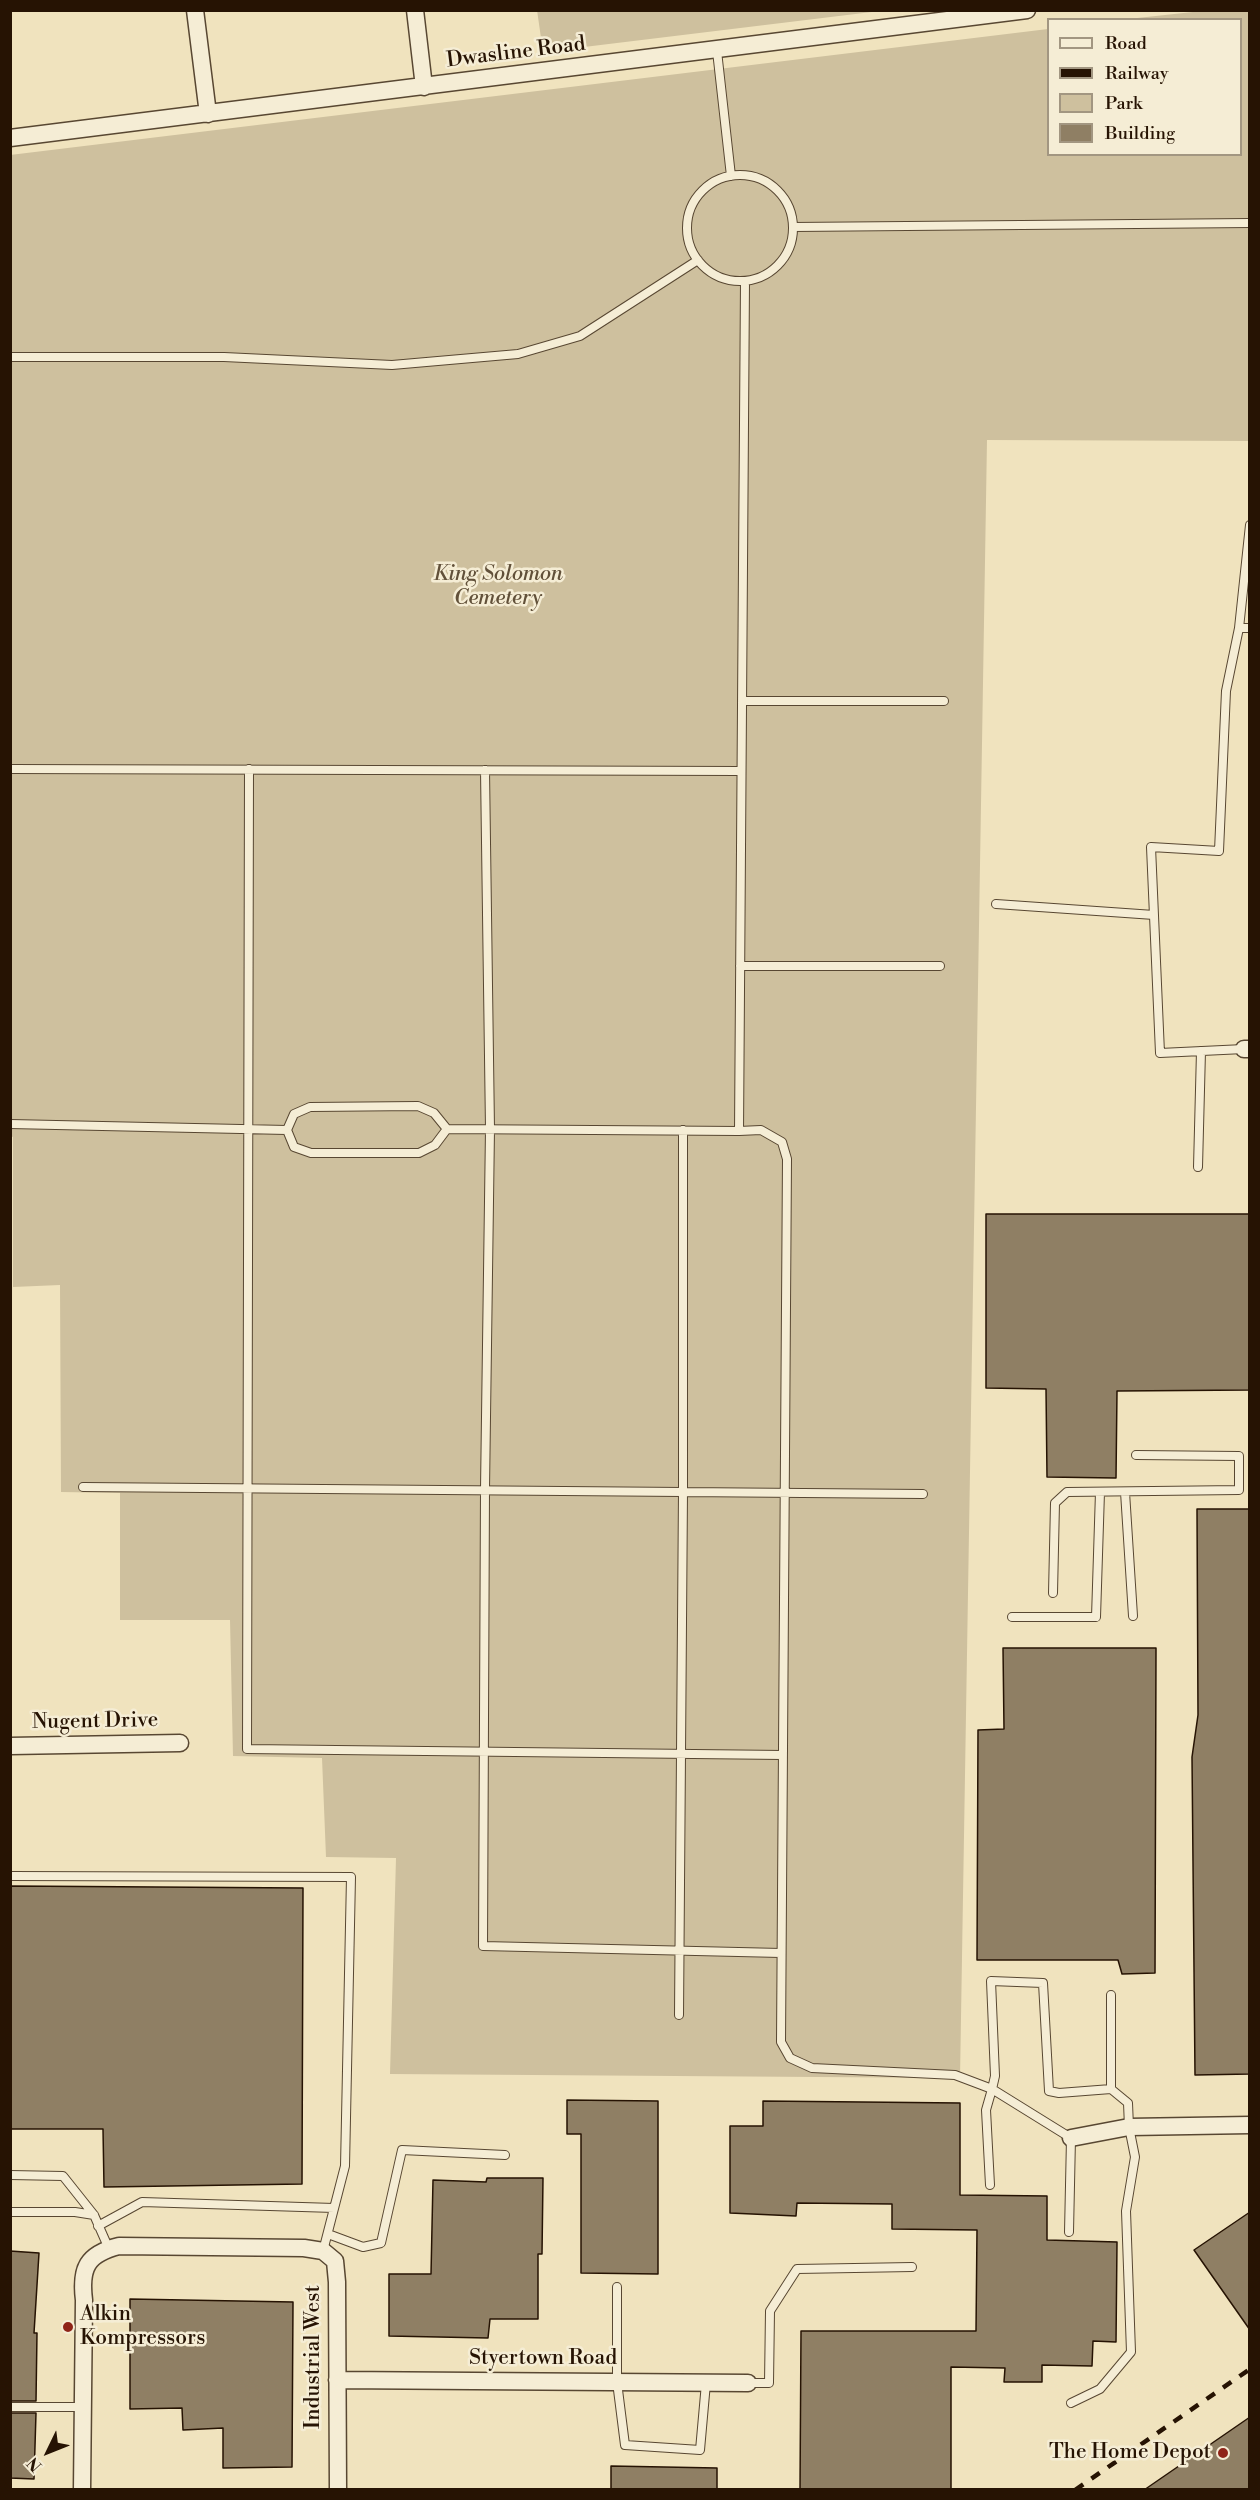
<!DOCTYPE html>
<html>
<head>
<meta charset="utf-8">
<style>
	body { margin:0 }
	#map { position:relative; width:1260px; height:2500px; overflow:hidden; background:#f0e3be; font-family:"Libre Bodoni",serif }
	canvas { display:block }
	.frame { position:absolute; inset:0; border:12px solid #261303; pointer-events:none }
	.legend { position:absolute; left:1047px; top:18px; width:195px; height:138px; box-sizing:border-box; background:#f5edd5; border:2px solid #a29681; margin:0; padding:8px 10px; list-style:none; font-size:18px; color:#261303 }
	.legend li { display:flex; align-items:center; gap:12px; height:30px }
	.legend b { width:30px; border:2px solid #a29681 }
	.north { position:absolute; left:18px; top:2422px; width:60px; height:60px; -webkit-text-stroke:4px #f5edd5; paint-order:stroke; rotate:227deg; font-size:16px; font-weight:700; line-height:24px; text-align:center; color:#261303 }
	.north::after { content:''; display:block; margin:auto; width:21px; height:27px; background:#261303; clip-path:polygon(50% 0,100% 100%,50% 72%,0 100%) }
</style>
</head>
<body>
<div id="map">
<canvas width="1260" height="2500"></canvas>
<div class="frame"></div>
<ul class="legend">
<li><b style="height:8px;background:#f5edd5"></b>Road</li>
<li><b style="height:8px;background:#261303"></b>Railway</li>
<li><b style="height:16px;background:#cec09e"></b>Park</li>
<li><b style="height:16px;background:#8f7f64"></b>Building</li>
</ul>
<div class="north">N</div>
</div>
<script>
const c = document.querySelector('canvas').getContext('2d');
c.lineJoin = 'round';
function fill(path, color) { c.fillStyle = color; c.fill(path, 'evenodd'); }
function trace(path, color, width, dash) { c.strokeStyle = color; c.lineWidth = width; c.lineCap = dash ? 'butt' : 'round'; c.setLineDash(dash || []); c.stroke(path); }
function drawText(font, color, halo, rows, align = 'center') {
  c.font = font + ' "Libre Bodoni",serif'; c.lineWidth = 5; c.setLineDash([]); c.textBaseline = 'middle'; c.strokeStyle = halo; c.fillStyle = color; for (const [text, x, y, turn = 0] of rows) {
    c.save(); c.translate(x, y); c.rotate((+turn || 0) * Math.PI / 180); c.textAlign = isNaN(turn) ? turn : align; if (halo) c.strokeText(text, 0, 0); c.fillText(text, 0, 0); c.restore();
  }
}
const green = new Path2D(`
	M537 10H880V11L543 52Z
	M1202 11H1249V441L987 440 960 2078 390 2074 396 1858 326 1857 322 1758 233 1756 230 1620H120V1493L61 1492 60 1285 13 1287V1137L10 1136V155L1048 29V154H1240V20L1128 19Z`);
const building = new Path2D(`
	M986 1214H1250V1390L1117 1391 1116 1478 1047 1477 1046 1389 986 1388Z
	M1197 1509H1250V2074L1195 2075 1192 1757 1198 1715Z
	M1003 1648H1156L1155 1973 1122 1974 1118 1960H977L978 1730 1004 1729Z
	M10 1886 303 1888 302 2184 104 2187 103 2129H10Z
	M567 2100 658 2101V2274L581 2273V2134H567Z
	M763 2101 960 2103V2195L1047 2196V2240L1117 2242 1116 2342 1093 2341 1092 2366 1042 2365V2382H1004L1005 2368 951 2367V2490H800L801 2331H976L977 2230 892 2229V2204L797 2203 796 2216 730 2213V2126H763Z
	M487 2178H543L542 2254H538V2319H490L488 2338 389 2336V2274H431L433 2180 486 2182Z
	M1250 2212V2330L1194 2250Z
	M10 2251 39 2253 34 2333H37L36 2401H10Z
	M130 2299 293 2302 292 2467 223 2468V2428L183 2430 182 2408 130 2409Z
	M10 2413H36L34 2479 10 2478Z
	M1250 2417V2490H1144Z
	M611 2466 717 2468V2490H611Z`);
const service = new Path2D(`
	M717 51 731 176
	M687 228a53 53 0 1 1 106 0a53 53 0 1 1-106 0Z
	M793 227 1250 223
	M745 281 739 1131 761 1130 782 1142 787 1159 781 2042 790 2058 812 2068 955 2075 992 2089 986 2110 990 2185
	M10 357H224L392 365 518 354 580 336 698 260
	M1239 628 1250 525
	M742 701H944
	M10 769 741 771
	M249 769 247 1749 783 1755
	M485 770 490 1129 485 1489 483 1946 781 1953
	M996 904 1154 915
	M740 966H940
	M1244 1049 1160 1053 1151 847 1219 851 1226 691 1239 628H1250
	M418 1106 434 1113 447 1129 435 1145 419 1153H311L294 1147 287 1130 294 1114 310 1107Z
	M10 1124 287 1130
	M447 1129 739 1131
	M1198 1167 1201 1051
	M83 1487 923 1494
	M1125 1492 1133 1616
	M1053 1593 1055 1503 1067 1492 1239 1490V1456L1136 1455
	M1012 1617H1096L1100 1492
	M10 1876 351 1877 345 2166 323 2251
	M679 2015 683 1491V1130
	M1111 2089V1995
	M10 2175 63 2176 94 2215 109 2249
	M10 2212H75L94 2215
	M98 2226 142 2202 334 2208
	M1069 2232 1071 2138 992 2089 995 2076 991 1981 1043 1983 1049 2091 1059 2093 1111 2089 1128 2103 1129 2127 1135 2157 1126 2211 1131 2352 1100 2389 1071 2403
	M328 2234 363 2247 381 2243 402 2150 505 2155
	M617 2287V2382L625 2445 700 2450 706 2383
	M748 2383H769L770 2311 797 2269 912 2267
	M10 2407H83`);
const minor = new Path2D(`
	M195 10 208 114
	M415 10 424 87
	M10 138 1027 10
	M1244 1049H1250
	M10 1746 180 1743
	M1071 2138 1129 2127 1250 2125
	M337 2380 748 2383
	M82 2490 84 2300C80 2268 87 2254 119 2246L304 2248 323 2251 335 2261 337 2282 338 2490`);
const rail = new Path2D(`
	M1075 2490 1250 2369`);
const markers = [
	[68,2327,6,"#8f2418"],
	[1223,2453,6,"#8f2418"]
];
const streetNames = [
	["Dwasline Road",516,53,-7],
	["Nugent Drive",95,1722,-1],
	["Industrial West",314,2357,-90],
	["Styertown Road",543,2359]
];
const parkNames = [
	["King Solomon",498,575],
	["Cemetery",498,599]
];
const poiNames = [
	["Alkin",80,2315],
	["Kompressors",80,2339],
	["The Home Depot",1211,2453,"right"]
];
fill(green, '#cec09e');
fill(building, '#8f7f64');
trace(building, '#261303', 1.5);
trace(service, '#584732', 10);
trace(minor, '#584732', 19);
trace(service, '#f5edd5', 8);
trace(minor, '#f5edd5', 16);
trace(rail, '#261303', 4.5, [10, 10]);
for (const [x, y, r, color] of markers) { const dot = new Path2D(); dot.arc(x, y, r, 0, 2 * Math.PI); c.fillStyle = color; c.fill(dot); trace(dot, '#f5edd5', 2); }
drawText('21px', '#261303', '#f5edd5', streetNames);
drawText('italic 21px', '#615039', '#f5edd5', parkNames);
drawText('21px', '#261303', '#f5edd5', poiNames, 'left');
</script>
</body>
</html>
